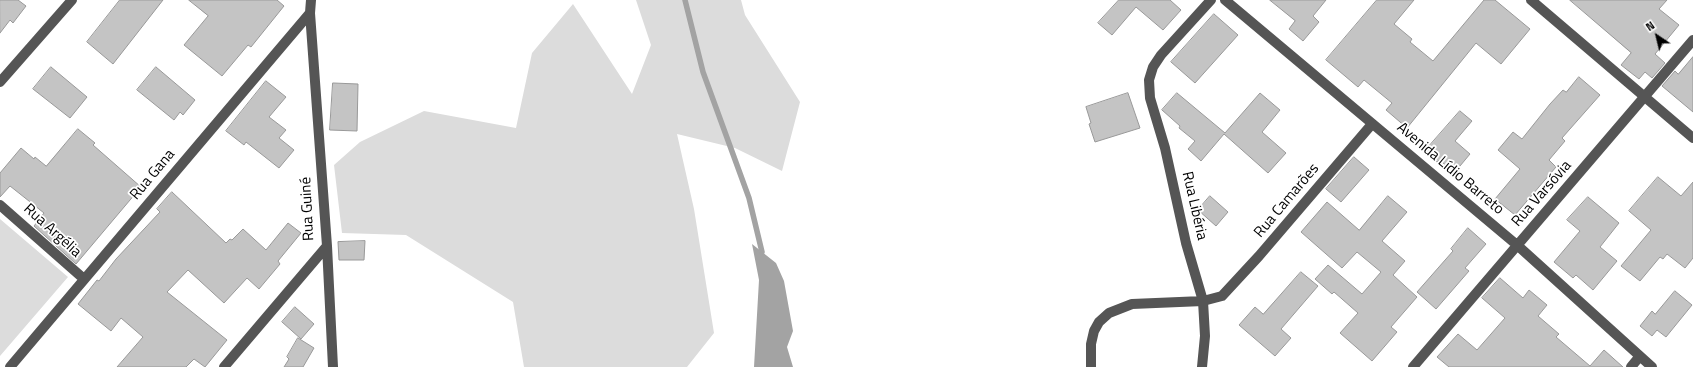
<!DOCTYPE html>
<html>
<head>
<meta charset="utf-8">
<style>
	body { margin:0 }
	#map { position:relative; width:1693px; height:367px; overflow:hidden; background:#fff; font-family:"Titillium Web",sans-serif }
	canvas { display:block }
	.north { position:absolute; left:1637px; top:16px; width:40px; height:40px; -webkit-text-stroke:3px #fff; paint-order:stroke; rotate:325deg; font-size:11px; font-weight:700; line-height:16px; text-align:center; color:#000 }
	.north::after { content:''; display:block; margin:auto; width:14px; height:18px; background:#000; clip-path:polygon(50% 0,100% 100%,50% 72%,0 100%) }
</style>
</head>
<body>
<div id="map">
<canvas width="1693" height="367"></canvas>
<div class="north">N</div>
</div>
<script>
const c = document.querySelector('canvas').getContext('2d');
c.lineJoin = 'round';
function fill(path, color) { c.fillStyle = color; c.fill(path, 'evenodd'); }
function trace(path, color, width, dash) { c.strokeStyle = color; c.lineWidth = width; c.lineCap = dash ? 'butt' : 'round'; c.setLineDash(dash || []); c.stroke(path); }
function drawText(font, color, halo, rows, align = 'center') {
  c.font = font + ' "Titillium Web",sans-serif'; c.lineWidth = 3.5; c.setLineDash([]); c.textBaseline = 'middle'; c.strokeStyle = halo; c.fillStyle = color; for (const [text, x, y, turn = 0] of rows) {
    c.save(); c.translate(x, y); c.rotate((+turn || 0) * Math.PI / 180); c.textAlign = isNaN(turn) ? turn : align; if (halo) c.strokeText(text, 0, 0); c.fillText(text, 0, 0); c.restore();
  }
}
const green = new Path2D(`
	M636 0H741L745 15 800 102 782 171 735 148 677 134 694 209 714 333 687 367H524L513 302 406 235 342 233 334 165 360 142 424 111 516 128 532 53 573 4 632 94 651 45Z
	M0 219 68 277 0 356Z`);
const water = new Path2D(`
	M752 244 776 263 784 281 793 331 787 347 793 367H754L759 280Z`);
const stream = new Path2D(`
	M685 0 703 72 749 198 762 252`);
const building = new Path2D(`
	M0 0H18L26 6 13 23 10 20 0 33Z
	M120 0H163L113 64 87 42Z
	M189 0H277L284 6 251 47 248 45 222 76 184 45 208 16Z
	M1119 0H1170L1181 10 1163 30 1136 7 1112 35 1098 23Z
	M1270 0H1326L1313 16 1319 22 1303 41 1289 29 1295 21Z
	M1377 0H1414L1394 24 1412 39 1410 42 1433 61 1484 0H1495L1530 29 1501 64 1476 43 1407 128 1386 110 1392 103 1364 80 1358 87 1326 60Z
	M1570 0H1667L1659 9 1679 25 1655 54 1665 63 1652 78 1645 72 1639 79 1621 65 1631 53Z
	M1214 14 1238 35 1195 83 1171 62Z
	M1693 57V112L1662 86 1675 71 1678 74Z
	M51 67 87 97 70 118 33 89Z
	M156 67 195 100 183 115 180 112 174 120 137 90Z
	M1579 77 1600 95 1562 138 1565 141 1549 160 1556 167 1515 215 1495 199 1520 169 1498 150 1513 132 1522 139 1550 104 1563 90 1566 92Z
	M266 81 286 97 269 117 286 130 279 138 294 150 279 168 246 142 244 145 226 131Z
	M333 83 358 84 357 131 330 130Z
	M1128 93 1140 128 1095 142 1089 124 1091 123 1086 107Z
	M1177 93 1225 133 1260 93 1280 110 1262 132 1286 153 1268 173 1224 134 1201 161 1188 149 1195 141 1179 128 1180 126 1162 110Z
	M1460 111 1472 121 1455 141 1470 154 1455 172 1439 160 1437 162 1424 152Z
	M78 129 95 143 93 145 141 187 76 264 34 226 44 213 10 186 0 197V173L21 148 34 159 35 157 46 166Z
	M1354 157 1369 170 1341 202 1326 189Z
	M1658 177 1681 196 1693 182V258L1685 268 1667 254 1663 259 1660 257 1640 281 1621 266 1651 230 1629 211Z
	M172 192 226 243 230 239 232 240 243 229 266 250 288 223 301 233 278 261 280 264 259 289 247 278 224 303 188 270 167 292 227 340 205 367 194 359 186 367H117L143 337 121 318 111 331 78 304 97 280 99 281 116 259 160 212 157 209Z
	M1210 196 1228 212 1216 226 1198 210Z
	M1388 196 1407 212 1382 241 1405 261 1393 275 1417 297 1391 327 1397 332 1372 361 1340 333 1358 313 1334 292 1332 294 1315 279 1328 265 1362 294 1381 272 1357 252 1342 268 1301 232 1327 202 1359 230Z
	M1588 197 1619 223 1600 247 1617 261 1593 290 1576 275 1573 278 1554 262 1580 231 1567 220Z
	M1468 228 1486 244 1465 268 1469 271 1436 309 1417 292 1453 251 1451 249Z
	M365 241 364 260H339L338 242Z
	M1301 272 1318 286 1281 329 1291 338 1275 356 1239 325 1255 307 1263 314Z
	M1500 278 1523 298 1529 290 1547 305 1538 316 1559 334 1556 337 1590 366 1604 350 1623 367H1449L1437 357 1458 334 1477 350 1505 318 1482 298Z
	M1675 291 1692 305 1666 337 1657 330 1652 336 1640 326 1652 311 1655 314Z
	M295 307 314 324 301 339 282 322Z
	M298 338 314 348 303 367H284L289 359 287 357Z`);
const minor = new Path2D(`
	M1225 0 1517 245 1652 367
	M1531 0 1693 138
	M0 82 72 0
	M0 205 84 279
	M327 246 333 367
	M10 367 310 13 311 0
	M224 367 327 246 310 13
	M1091 367V344L1094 331 1099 322 1109 313 1132 304 1203 301 1222 296 1259 256 1372 124
	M1202 367 1205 336 1203 301 1186 243 1165 148 1150 98 1149 80 1153 67 1161 55 1211 0
	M1413 367 1693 40
	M1631 367 1640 356`);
const streetNames = [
	["Avenida Lídio Barreto",1450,169,40],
	["Rua Gana",153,175,-50],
	["Rua Varsóvia",1542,194,-49],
	["Rua Camarões",1287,201,-50],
	["Rua Libéria",1194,206,77],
	["Rua Guiné",308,209,-93],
	["Rua Argélia",52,231,42]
];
fill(green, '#dcdcdc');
fill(water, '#a3a3a3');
trace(stream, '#a3a3a3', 5.5);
fill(building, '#c4c4c4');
trace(building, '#999', 1);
trace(minor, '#555', 10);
drawText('15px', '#000', '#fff', streetNames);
</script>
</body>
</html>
